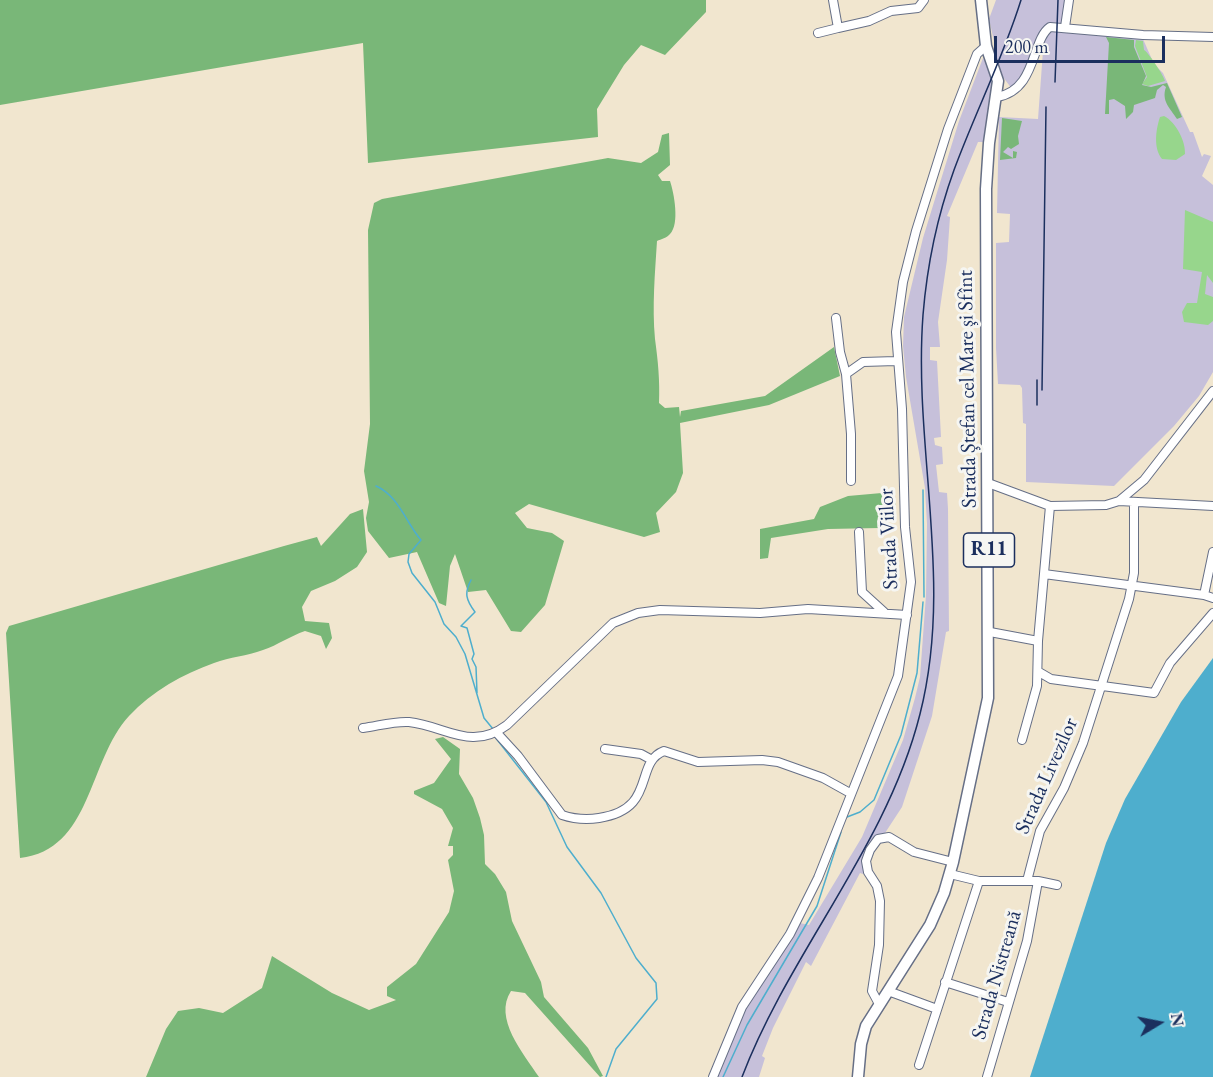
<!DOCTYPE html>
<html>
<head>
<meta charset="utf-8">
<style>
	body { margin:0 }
	#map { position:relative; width:1213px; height:1077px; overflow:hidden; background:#f1e6cf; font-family:"EB Garamond",serif }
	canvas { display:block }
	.north { position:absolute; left:1129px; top:993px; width:60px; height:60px; -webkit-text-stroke:4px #f6f6f2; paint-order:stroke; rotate:80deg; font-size:16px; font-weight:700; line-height:24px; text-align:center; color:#1b2f5e }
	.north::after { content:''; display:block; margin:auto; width:21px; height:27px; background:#1b2f5e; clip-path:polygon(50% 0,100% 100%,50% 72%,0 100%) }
	.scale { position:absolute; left:994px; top:36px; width:171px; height:27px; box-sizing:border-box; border:3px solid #1b2f5e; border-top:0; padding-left:8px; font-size:18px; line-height:21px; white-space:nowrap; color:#1b2f5e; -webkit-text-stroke:4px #f6f6f2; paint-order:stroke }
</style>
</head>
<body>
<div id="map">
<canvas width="1213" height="1077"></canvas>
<div class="north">N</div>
<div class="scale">200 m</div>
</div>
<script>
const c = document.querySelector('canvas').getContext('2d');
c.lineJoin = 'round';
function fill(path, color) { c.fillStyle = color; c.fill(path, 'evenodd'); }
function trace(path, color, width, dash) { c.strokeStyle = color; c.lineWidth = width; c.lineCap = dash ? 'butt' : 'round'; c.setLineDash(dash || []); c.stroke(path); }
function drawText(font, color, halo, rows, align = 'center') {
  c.font = font + ' "EB Garamond",serif'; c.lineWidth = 6; c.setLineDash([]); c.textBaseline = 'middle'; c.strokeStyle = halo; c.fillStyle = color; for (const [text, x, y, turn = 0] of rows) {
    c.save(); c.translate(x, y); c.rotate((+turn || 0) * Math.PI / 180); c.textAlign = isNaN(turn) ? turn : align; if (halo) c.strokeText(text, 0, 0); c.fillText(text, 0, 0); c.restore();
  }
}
const industrial = new Path2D(`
	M996 0H1068L1061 23 1049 25 1030 64 1012 89 1003 77 994 86 983 142H978L947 216 950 217 947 260 938 322 940 347H930V360L937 361 941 437 934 438 935 445 942 447 943 464 936 465 939 492 947 493 948 509 949 631 946 632 932 716 902 807 870 856 863 874 860 873 811 966 806 962 773 1028 762 1056 765 1058 759 1077H717L750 998 800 923 809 925 862 837 903 740 915 698 920 677 926 595 927 524 925 488 906 377 903 346 904 317 923 238 959 121 983 58 987 65 996 50 989 19Z
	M1050 31 1143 39 1154 64 1163 73 1190 132H1193L1202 157 1204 154 1211 156 1202 176 1213 185V372L1199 396 1174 426 1114 486 1026 482V424L1023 423 1022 388 1020 385 998 384 996 348V243L1009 242 1010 214 997 213 999 117 1038 119 1044 37Z`);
const green = new Path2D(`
	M1136 40 1143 41 1144 50C1148 52 1163 74 1165 81L1148 86 1142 84 1147 77 1135 46Z
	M1164 116C1176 122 1186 142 1185 154L1176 160 1162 159C1153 148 1156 129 1160 117Z
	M1185 210 1213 222V283L1207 275 1205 294 1213 297V321L1208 325 1184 322 1182 312 1187 303H1197L1202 272 1183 269Z`);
const forest = new Path2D(`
	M0 0H706V12L665 55 641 45 624 65 597 109 598 137 368 163 363 43 0 105Z
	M1106 37 1134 40V47L1146 76 1142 85 1151 87 1167 83 1182 117 1177 119C1170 108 1161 101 1166 87L1163 85 1157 90 1155 98 1134 105 1133 112 1126 119 1125 106 1114 99 1109 100V114H1105L1109 43Z
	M1002 118 1022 121 1018 136 1019 144 1011 149 1008 147 1003 152 1013 158V151L1017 152 1016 158 1000 160Z
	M669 133 670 165 658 175 662 181H670C674 193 680 224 670 234 667 238 661 239 657 241 655 273 652 306 655 339 658 361 660 381 659 403L665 408 679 407 680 417 681 411 765 396 834 347 840 376 769 405 680 423 683 473 676 492 656 513 660 532 644 537 529 504 515 513 527 528 552 533 564 541 545 605 521 632 511 631 486 590 468 592 455 554 450 566 446 606 439 603 417 552 389 558 368 531 366 518 369 502 364 471 370 424 368 230 374 203 382 199 608 158 641 163 658 152 662 135Z
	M893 492 896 507 880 510 879 528 828 529 771 538 768 558 760 559V529L814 519 820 507 848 496Z
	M363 509 367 552 357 567 335 581 311 591 302 607 305 621 329 623 332 638 326 649 321 636 305 631C290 636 278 645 263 650 247 656 230 657 214 663 183 674 152 691 129 716 88 760 92 850 20 858L6 633 9 626 284 546 317 537 321 546 350 514Z
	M443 737 460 749 459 774 473 798 480 818 484 835 485 864 495 874 506 892 512 921 541 982 544 997 588 1048 603 1076 600 1077 525 993 511 991C493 1018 523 1053 539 1077H146L166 1029 178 1011 199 1008 223 1013 262 988 272 956 332 993 369 1010 396 1000 387 996V987L416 964 449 912 454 891 448 860 453 855V846H448L453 828 442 809 414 794V791L434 783 451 759 435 739Z`);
const water = new Path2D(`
	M1213 658V1077H1030L1106 843 1125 799 1181 702Z`);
const stream = new Path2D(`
	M376 486C399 496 406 523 421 540L409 554 408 562 412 573 435 602 444 624 456 637 465 654 484 718 493 729
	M923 490 924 597
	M471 580C464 593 466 600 475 612L461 626 467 628 474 654 472 659 476 667 477 693
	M495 737 546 802 567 847 601 893 636 958 656 983 657 999 616 1049 606 1077
	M847 817 860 812 874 800 901 735 917 673 923 602
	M723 1077 747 1025 817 906 841 832`);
const minor = new Path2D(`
	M833 0 838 28 869 21 891 11 918 8 924 0
	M1065 27 1069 0
	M818 33 838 28
	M997 97C1037 90 1031 40 1050 27L1143 35 1213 37
	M836 318 840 352 846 374
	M851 481V434L846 374 863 362 896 361
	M988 483 1050 506 1106 505 1119 501 1144 480 1213 391
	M1119 501 1213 506
	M859 532 862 592 884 612
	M1213 552 1204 595 1213 598
	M1044 574 1204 595
	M990 632 1038 641
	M1039 672 1051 679 1154 693 1170 663 1213 613
	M363 728C378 726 394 721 409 722 446 726 471 752 507 725L613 623 638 613 660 610 760 613 808 609 907 615
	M496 732 518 756 562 815C574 819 587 820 599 818 658 809 633 763 664 751L698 762 762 760 778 762 823 778 850 793
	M1022 740 1037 686 1038 641 1050 506
	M605 749 641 754 652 760
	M950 874 979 881H1038L1057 885
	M1027 881 1040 831 1064 788 1083 743 1129 599 1134 573V503
	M945 982 1008 1002
	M888 991 937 1009
	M879 1004 872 991 879 945 880 901 877 886 868 872 866 861 870 850 878 839 889 837 914 852 953 862
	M919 1065 979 881
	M713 1077 742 1007 790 934 818 878 898 676 911 582 905 527 902 409 896 332 903 282 916 231 948 129 977 54 986 46
	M987 1077 1027 941 1038 881`);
const major = new Path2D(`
	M858 1077 861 1044 866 1026 930 925 944 893 953 862 988 698 986 189 989 143 998 81 986 46 981 0`);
const rail = new Path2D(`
	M1055 82 1058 0
	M1042 390 1046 107
	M1037 405V380
	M742 1077C790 951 887 846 920 714 954 581 913 449 923 315 927 266 937 217 954 170 975 113 1003 58 1021 0`);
const shields = [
	[989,550,51]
];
const shieldNames = [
	["R11",989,550]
];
const streetNames = [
	["Strada Ştefan cel Mare şi Sfînt",968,389,-91],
	["Strada Viilor",889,539,-93],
	["Strada Livezilor",1047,776,-66],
	["Strada Nistreană",997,975,-74]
];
fill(industrial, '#c6c0da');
fill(green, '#97d68c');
fill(forest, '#79b778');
fill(water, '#4eaecd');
trace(stream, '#4eaecd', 1.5);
trace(minor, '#666f86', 10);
trace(major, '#666f86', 13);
trace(minor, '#fff', 8);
trace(major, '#fff', 10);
trace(rail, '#1b2f5e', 1.5);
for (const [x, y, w] of shields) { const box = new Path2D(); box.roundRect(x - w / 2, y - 17, w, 34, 4.5); c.fillStyle = '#f6f6f2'; c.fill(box); trace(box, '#1b2f5e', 1.5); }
drawText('bold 20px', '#1b2f5e', null, shieldNames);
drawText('21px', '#1b2f5e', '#f6f6f2', streetNames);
</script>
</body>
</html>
